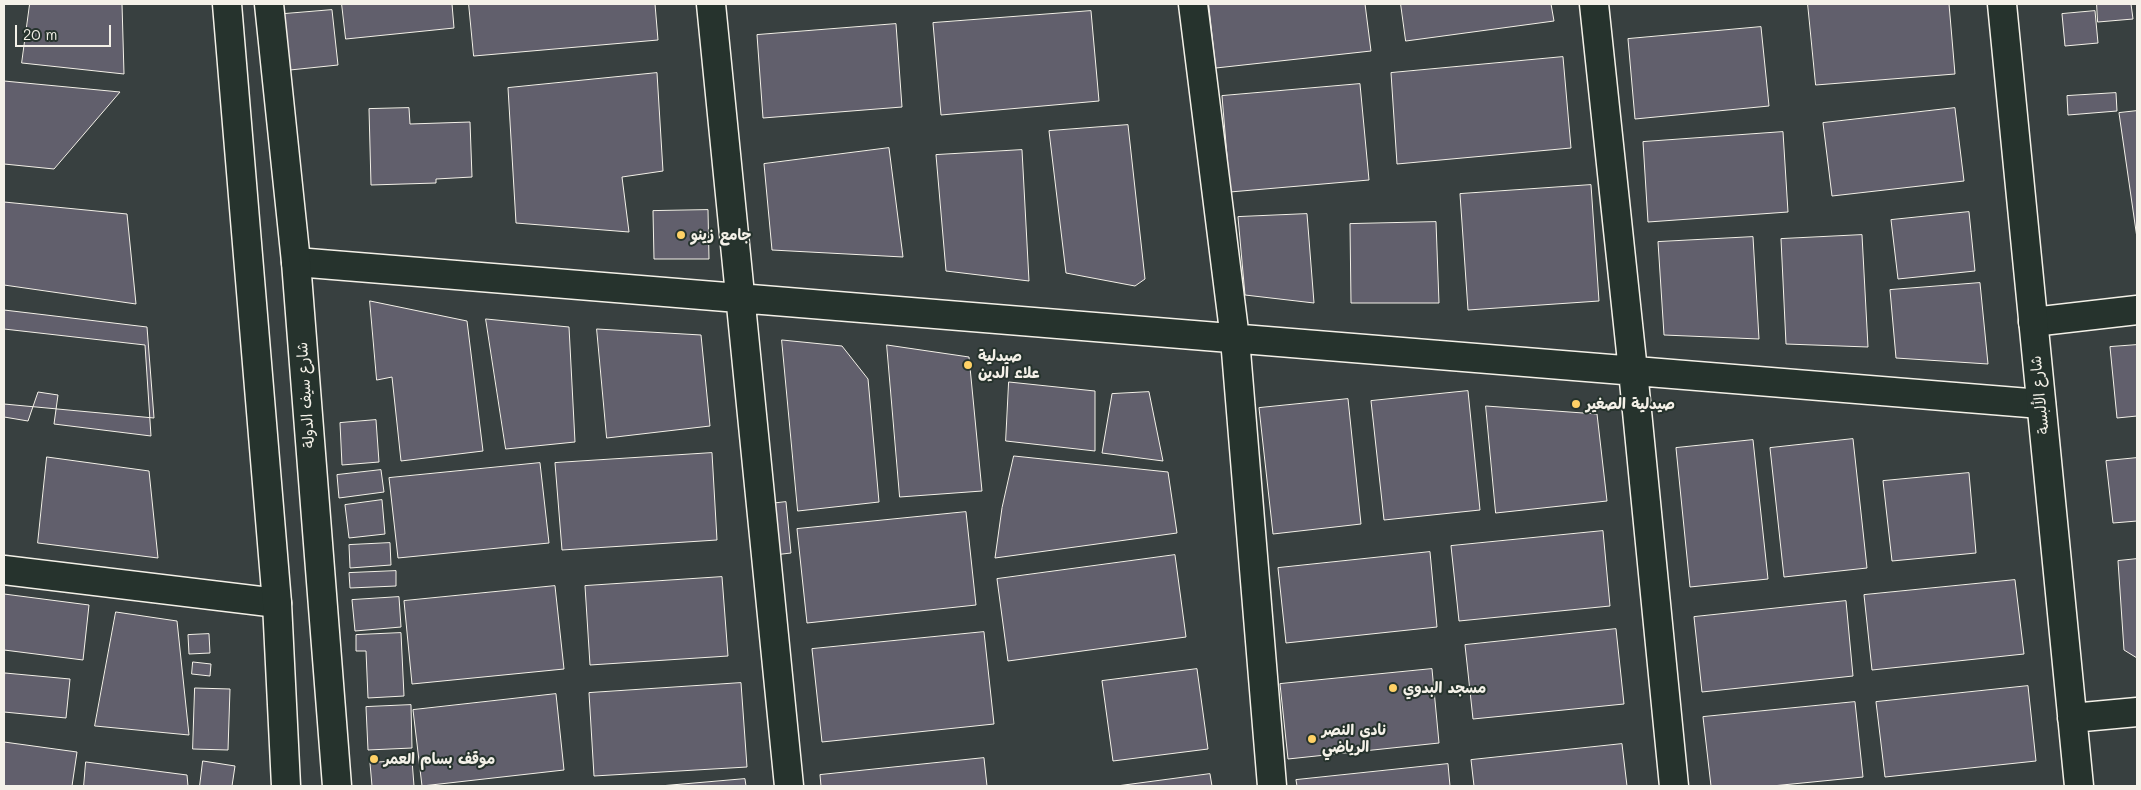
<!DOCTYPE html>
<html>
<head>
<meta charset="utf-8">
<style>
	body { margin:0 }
	#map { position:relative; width:2141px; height:790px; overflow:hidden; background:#384040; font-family:Mali,sans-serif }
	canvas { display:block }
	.frame { position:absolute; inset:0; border:5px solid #f4f1e8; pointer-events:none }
	.scale { position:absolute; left:15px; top:25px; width:96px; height:22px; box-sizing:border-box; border:2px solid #f4f1e8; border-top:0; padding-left:6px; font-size:15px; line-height:18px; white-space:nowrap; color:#f4f1e8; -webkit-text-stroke:4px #26332d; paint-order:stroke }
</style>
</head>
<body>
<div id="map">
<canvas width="2141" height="790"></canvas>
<div class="frame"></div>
<div class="scale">20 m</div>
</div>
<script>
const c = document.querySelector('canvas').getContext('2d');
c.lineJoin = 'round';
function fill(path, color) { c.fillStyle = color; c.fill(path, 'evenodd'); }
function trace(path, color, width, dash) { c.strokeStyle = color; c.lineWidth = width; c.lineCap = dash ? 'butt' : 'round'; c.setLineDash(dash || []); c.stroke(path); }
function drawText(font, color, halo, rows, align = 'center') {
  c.font = font + ' Mali,"Playpen Sans Arabic",sans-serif'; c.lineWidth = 4; c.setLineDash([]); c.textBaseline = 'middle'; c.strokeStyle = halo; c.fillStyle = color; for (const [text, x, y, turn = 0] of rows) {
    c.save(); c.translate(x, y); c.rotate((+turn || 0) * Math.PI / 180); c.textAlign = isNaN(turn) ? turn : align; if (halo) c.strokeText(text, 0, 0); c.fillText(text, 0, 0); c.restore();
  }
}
const building = new Path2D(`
	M30 4H122L124 74 22 63Z
	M342 4H452L454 28 346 39Z
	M469 4H655L658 40 474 56Z
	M1209 4H1365L1371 51 1216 68Z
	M1401 4H1551L1554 21 1406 41Z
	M1808 4H1949L1955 74 1816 85Z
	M2097 4H2131L2133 19 2098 22Z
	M332 10 338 65 290 70 284 14Z
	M1091 11 1099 101 941 115 933 23Z
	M2095 11 2098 43 2065 46 2062 14Z
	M896 24 902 107 763 118 757 35Z
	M1761 27 1769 106 1635 119 1628 39Z
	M1563 57 1571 148 1397 164 1391 73Z
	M657 73 663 171 622 177 629 232 516 223 508 88Z
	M4 81 120 92 54 169 4 164Z
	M1360 84 1369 180 1230 192 1222 96Z
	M2116 93 2117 111 2068 115 2067 96Z
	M409 108 410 124 470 122 472 177 436 179V183L371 185 369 109Z
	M1955 108 1964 181 1832 196 1823 123Z
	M2137 111V238L2119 113Z
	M1128 125 1145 279 1135 286 1066 273 1049 131Z
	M1783 132 1788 212 1648 222 1643 142Z
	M889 148 903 257 772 250 764 164Z
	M1022 150 1029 281 946 271 936 155Z
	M1591 185 1599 301 1468 310 1460 194Z
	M4 202 127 214 136 304 4 285Z
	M708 210 709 259H654L653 211Z
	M1969 212 1975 271 1898 279 1891 220Z
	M1307 214 1314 303 1245 295 1238 217Z
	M1436 222 1439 303H1351L1350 224Z
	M1862 235 1868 347 1786 344 1781 239Z
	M1753 237 1759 339 1664 335 1658 242Z
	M1980 283 1988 364 1896 358 1890 290Z
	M370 301 467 321 483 451 401 461 392 377 377 380Z
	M4 310 147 327 154 418 4 404Z
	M486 319 569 327 575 442 506 449Z
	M4 329 145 345 151 436 54 424 58 395 38 392 28 421 4 417Z
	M597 329 701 335 710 426 607 438Z
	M782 340 842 346 868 379 879 502 798 511Z
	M887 345 969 357 982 491 900 497Z
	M2137 345V416L2117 418 2110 347Z
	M1009 382 1095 391V451L1006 441Z
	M1468 391 1480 510 1384 520 1371 401Z
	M1149 392 1163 461 1102 453 1112 394Z
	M1348 399 1361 524 1273 534 1259 408Z
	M1486 406 1597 414 1607 501 1496 513Z
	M376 420 379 462 342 465 340 423Z
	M1853 439 1867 568 1784 577 1770 448Z
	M1753 440 1768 579 1690 587 1676 448Z
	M712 453 717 540 562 550 555 463Z
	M1014 456 1168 472 1177 533 995 558 1002 508Z
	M47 457 149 471 158 558 38 543Z
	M2137 458V521L2113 523 2106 461Z
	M540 463 549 543 398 558 389 478Z
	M381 470 384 492 339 498 337 475Z
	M1969 473 1976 553 1892 561 1883 481Z
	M382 500 385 534 349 538 345 505Z
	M786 502 791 553 774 555 769 504Z
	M966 512 976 605 807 623 797 529Z
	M1603 531 1610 606 1459 621 1451 546Z
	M390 543 391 565 350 568 349 545Z
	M1430 552 1437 627 1286 643 1278 568Z
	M1175 555 1186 637 1008 661 997 579Z
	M2137 559V658L2124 650 2118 561Z
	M396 571V586L350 588 349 573Z
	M722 577 728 656 590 665 585 586Z
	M2015 580 2024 654 1872 670 1864 595Z
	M555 586 564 669 412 684 404 601Z
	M4 594 89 605 83 660 4 650Z
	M399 597 401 627 355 631 352 600Z
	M1846 601 1853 676 1702 692 1694 617Z
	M116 612 177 621 189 735 95 726Z
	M1616 629 1624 704 1473 719 1465 645Z
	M984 632 994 724 822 742 812 649Z
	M401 633 404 696 368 698 366 651H356V635Z
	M209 634 210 653 189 654 188 635Z
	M193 662 211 664 210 676 192 674Z
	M1197 669 1208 749 1113 761 1102 681Z
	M1432 669 1439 743 1288 759 1280 684Z
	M5 673 70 679 66 718 4 712Z
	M741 683 747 767 594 776 589 693Z
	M2028 686 2036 761 1885 777 1876 702Z
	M195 688 230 689 228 750 193 749Z
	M556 694 564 770 422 786 413 710Z
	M1855 702 1863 777 1772 786H1711L1703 717Z
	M411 705 412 748 368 750 366 707Z
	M4 742 77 752 72 786H4Z
	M1622 744 1627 786H1474L1471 760Z
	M984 758 987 786H821L820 775Z
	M412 760 414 786H372L370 763Z
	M203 761 235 766 232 786H200Z
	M86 762 187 775 188 786H84Z
	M1448 764 1450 786H1297L1296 780Z
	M1210 774 1212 786H1117Z
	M745 779 746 786H660Z`);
const minor = new Path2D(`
	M711 4 789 786
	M1193 4 1235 339 1272 786
	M1594 4 1633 371 1674 786
	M296 262 2041 404
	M2033 322 2137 310
	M4 570 277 603`);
const major = new Path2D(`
	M227 4 277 603 286 786
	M269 4 296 262 337 786
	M2002 4 2079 786
	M2072 718 2137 712`);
const markers = [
	[681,235,5,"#ffd166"],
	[968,365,5,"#ffd166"],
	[1576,404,5,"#ffd166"],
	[1393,688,5,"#ffd166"],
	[1312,739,5,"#ffd166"],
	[374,759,5,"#ffd166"]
];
const poiNames = [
	["جامع زينو",691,235],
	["صيدلية",978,356],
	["علاء الدين",978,373],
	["صيدلية الصغير",1586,404],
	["مسجد البدوي",1403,688],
	["نادي النصر",1322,730],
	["الرياضي",1322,747],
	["موقف بسام العمر",384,759]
];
const streetNames = [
	["شارع سيف الدولة",306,395,-94],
	["شارع الألبسة",2040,395,-96]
];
fill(building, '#615f6c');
trace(building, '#f4f1e8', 1);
trace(minor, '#f4f1e8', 31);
trace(major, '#f4f1e8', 31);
trace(minor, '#26332d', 28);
trace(major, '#26332d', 28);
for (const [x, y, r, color] of markers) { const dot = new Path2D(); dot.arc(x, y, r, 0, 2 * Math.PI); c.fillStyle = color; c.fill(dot); trace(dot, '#26332d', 2); }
drawText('bold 15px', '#f4f1e8', '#26332d', poiNames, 'left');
drawText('15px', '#f4f1e8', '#26332d', streetNames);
</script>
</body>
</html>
